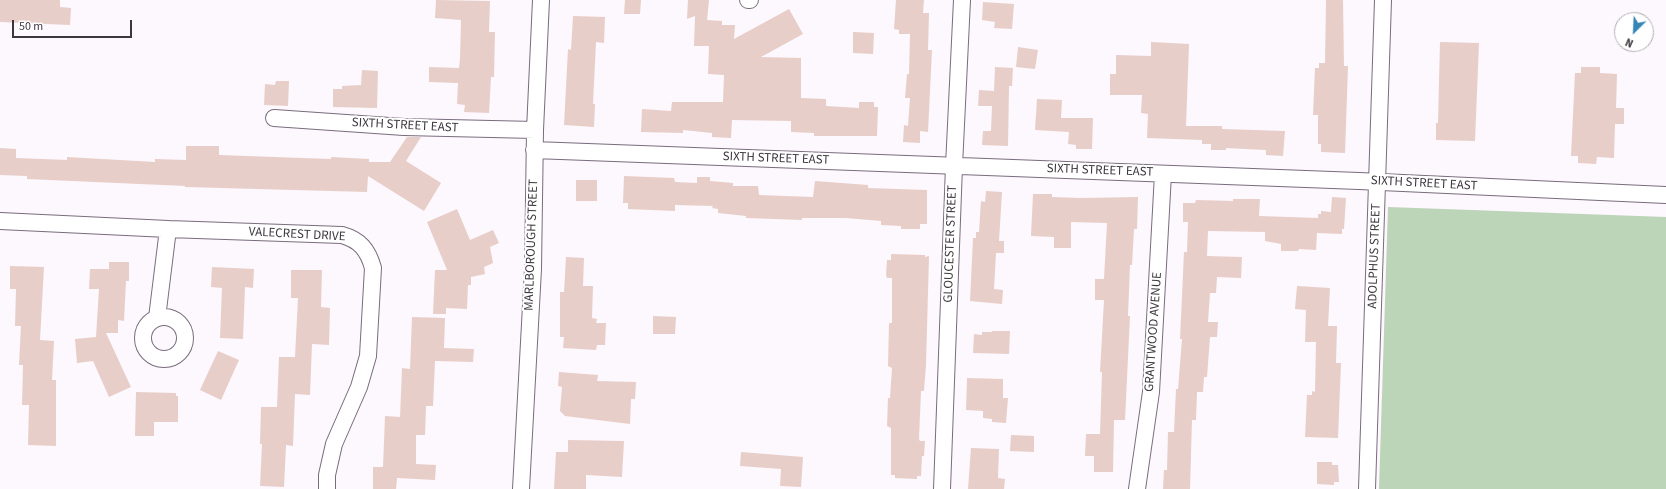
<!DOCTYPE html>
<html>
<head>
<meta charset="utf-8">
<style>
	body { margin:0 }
	#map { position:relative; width:1666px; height:489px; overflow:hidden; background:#fdf7fe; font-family:"Source Sans 3",sans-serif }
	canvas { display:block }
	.north { position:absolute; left:1614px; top:12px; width:40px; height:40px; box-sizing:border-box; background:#fff; border:1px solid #b1afb2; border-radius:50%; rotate:204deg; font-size:11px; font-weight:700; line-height:16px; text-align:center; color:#3c363e }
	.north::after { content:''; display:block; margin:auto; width:14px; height:18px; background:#3685b7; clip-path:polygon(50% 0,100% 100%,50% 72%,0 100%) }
	.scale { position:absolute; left:12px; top:20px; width:120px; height:18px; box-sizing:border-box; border:2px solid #3c363e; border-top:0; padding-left:5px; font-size:12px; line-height:14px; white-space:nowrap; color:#3c363e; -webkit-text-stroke:3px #fff; paint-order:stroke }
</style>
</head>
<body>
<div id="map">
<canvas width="1666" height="489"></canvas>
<div class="north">N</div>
<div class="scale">50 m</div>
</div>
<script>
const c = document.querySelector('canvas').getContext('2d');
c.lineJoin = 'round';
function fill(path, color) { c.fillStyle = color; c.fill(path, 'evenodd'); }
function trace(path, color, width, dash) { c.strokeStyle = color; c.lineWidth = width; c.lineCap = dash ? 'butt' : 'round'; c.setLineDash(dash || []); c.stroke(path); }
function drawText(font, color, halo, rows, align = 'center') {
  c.font = font + ' "Source Sans 3",sans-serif'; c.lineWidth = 4; c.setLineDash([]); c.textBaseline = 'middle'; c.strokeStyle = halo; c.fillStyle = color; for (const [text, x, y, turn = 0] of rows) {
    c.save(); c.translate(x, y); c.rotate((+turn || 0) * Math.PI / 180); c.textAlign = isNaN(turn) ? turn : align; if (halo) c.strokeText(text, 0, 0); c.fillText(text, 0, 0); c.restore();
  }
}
const green = new Path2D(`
	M1388 207 1666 217V489H1379Z`);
const building = new Path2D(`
	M0 0H60V7L71 8 70 25 0 22Z
	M436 0 490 1 489 32H495L494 77H491L489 113 464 112 465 105 457 104 458 83 429 82V67L459 68 460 59 461 20 435 18Z
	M625 0H641L640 14H624Z
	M688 0H709L707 20 722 21V25H735L734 39 789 9 803 34 761 57 801 58V98L826 99V106L859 108V102H874V107H878L877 136H814V133L791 132V121L732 120 731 138 712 137V133L683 130V133L641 132 642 109 671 111 672 102H723L724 75 708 74 709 46H694L695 16 687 19Z
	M896 0H924L923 13H929L928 50H932L928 132 920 131V143L903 142 904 125 908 126 910 98H905L907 74H909L910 34H899V30L894 29Z
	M1326 0H1343L1344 66H1348L1345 153 1321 152V144H1318V115H1313L1315 68H1319V63H1325Z
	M983 2 1014 4 1012 29 994 28 995 22 982 20Z
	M573 16 605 17 604 43 596 42 593 104H595L594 127 564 125 568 49 571 50Z
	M853 32 874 33 873 54 853 53Z
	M1151 42 1189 44 1186 126H1222V129L1285 131 1283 156 1266 155V150L1226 148V150H1211V144H1202V140L1147 138 1148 114 1141 113 1142 95H1110V74H1116V55L1151 56Z
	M1440 42 1479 43 1475 141 1436 140V123H1438Z
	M1018 47 1038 50 1035 69 1016 67Z
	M995 67 1013 68 1012 86H1009L1008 146 982 145 983 131H991L992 106H978L979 90 994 91Z
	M1581 67H1600V73L1617 74 1616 108H1624V124H1615L1614 158 1597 157 1596 164 1578 163V156H1571L1575 73H1581Z
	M362 70 378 71 377 108 333 107V89H342V86L361 85Z
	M276 81H289L288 106 264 105 265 84 275 85Z
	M1037 99 1062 100 1061 118H1093L1092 149H1076V145L1068 144 1069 132 1035 130Z
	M407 137H421L406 161 441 183 424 211 368 176 367 192 185 187V186L27 179V176L0 175V148L16 149V158L67 160V157L155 162V159L186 160V146H219V155L331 159V157L369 159V162H390Z
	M624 176 674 178 675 182 697 183V177H710V181L733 183V186H758L759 195 813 197 815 181 868 185V188L927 190V224H920V229H901V226L881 225V221L846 218H802V220L746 218V216L718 213V209L712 208 713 206 675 205V211L628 209V203H623Z
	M576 180H597V201H576Z
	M986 191 1002 192 999 241H1004V253H996L994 289 1003 290 1002 304 970 301 973 238H976V232H979L981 201 985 202Z
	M1033 194H1052V197L1079 198 1138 197 1137 229H1134L1132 265H1130L1128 316H1130L1125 420H1114L1113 472H1094V456H1085L1086 434H1100L1102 372H1100L1104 300H1095V279H1104L1107 223 1071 222V248H1054V237L1031 236Z
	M1332 197 1346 198 1344 229H1342V234L1317 233 1316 250 1299 249 1298 251H1281V244L1265 241V232L1208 231 1207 256 1242 257 1241 278 1217 277 1216 293H1210L1208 322H1218L1217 337H1210L1207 377H1204L1203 392H1197L1196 420H1192L1190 489H1163L1164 470H1167L1168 432H1174L1176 389H1178L1182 339H1180L1184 252H1187L1188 222H1183V203H1195L1196 200 1233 201V199H1260L1259 216 1318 218V214H1321V211L1331 212Z
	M457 209 470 240 493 230 499 243 490 247 493 263 484 267 485 274 471 277V285H468L467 309 446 308V314H433L435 270H447L427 222Z
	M891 254 925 255V257L929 256 926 365 924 391H921L919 439 920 441H925L924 456H922L921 476H917V479L895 478V475H891V428L887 426 888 398H890L892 368 888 366 889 323H892V278H887L886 275 887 260H891Z
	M566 257 584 258 583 286H593L592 318 597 319 596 323H606L605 345H597L596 350 563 348 564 337H560V292H564Z
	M109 262H129V281H126L124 321 118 320V333H106L131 387 109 397 93 361 77 363 75 339 96 337 99 289H89L90 269H109Z
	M10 266 44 267 40 340 54 341 52 380H56V446L28 445 29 405H22L23 365H19L21 326H15L16 289H10Z
	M212 267 254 269 253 288 245 287 243 339 220 338 222 288 211 287Z
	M291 270H322L321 307 330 308 329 345 312 344 310 395 295 394 293 446 286 445 284 487 260 486 262 444H260L261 407H277L279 357H295L298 298H291Z
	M1297 286 1330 288 1328 326H1337L1336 363H1341L1338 438 1305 437 1307 395H1312V391L1315 392 1316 342H1305L1306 310 1295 309Z
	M653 316 676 317 675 334H653Z
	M412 317 445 318 444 348 474 349 473 362 435 361 433 406H426L425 435H416V464L436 465 435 480 397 478 396 489H373V467H383L385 416 400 417 402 368 410 369Z
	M992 331H1010L1009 354 973 353 974 334 982 335V332H992Z
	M218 351 239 360 221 400 200 390Z
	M559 372 598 375 597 381 636 382 635 399H631L630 424 565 416 560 411 562 387 558 386Z
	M967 378 1003 379V398H1008L1006 423 992 422V419L983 418V411L966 410Z
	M136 392 176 393V396H178V422H154V436H135Z
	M1011 435 1034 436V452L1010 451Z
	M568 440 624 441 622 477 586 475V489H554L556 452H568Z
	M971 448 999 449 998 478 1005 479 1004 489H968Z
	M741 452 803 457 801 487 780 486 781 469 740 466Z
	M1317 462H1332V465H1338L1339 482H1334V485L1317 484Z`);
const minor = new Path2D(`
	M748 0H750
	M274 118 404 127 535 130
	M534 150 1359 181 1666 195
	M0 221 168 229 342 235C360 240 368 250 373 268L368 356 359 387 334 444 327 475V489
	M143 338a21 21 0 1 1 42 0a21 21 0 1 1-42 0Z
	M157 318 168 229
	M521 489 533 269 535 130 541 0
	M942 489 954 166 962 0
	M1137 489 1151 392 1163 174
	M1367 489 1383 0`);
const streetNames = [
	["SIXTH STREET EAST",405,126,3],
	["SIXTH STREET EAST",776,159,2],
	["SIXTH STREET EAST",1100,171,2],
	["SIXTH STREET EAST",1424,184,3],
	["VALECREST DRIVE",297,235,3],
	["GLOUCESTER STREET",951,244,-88],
	["MARLBOROUGH STREET",532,245,-88],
	["ADOLPHUS STREET",1375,256,-88],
	["GRANTWOOD AVENUE",1154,332,-86]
];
fill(green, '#bcd4b7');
fill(building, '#e8cec8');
trace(minor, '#796c7d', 18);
trace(minor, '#fff', 16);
drawText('13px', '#3c363e', '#fff', streetNames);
</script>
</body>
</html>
